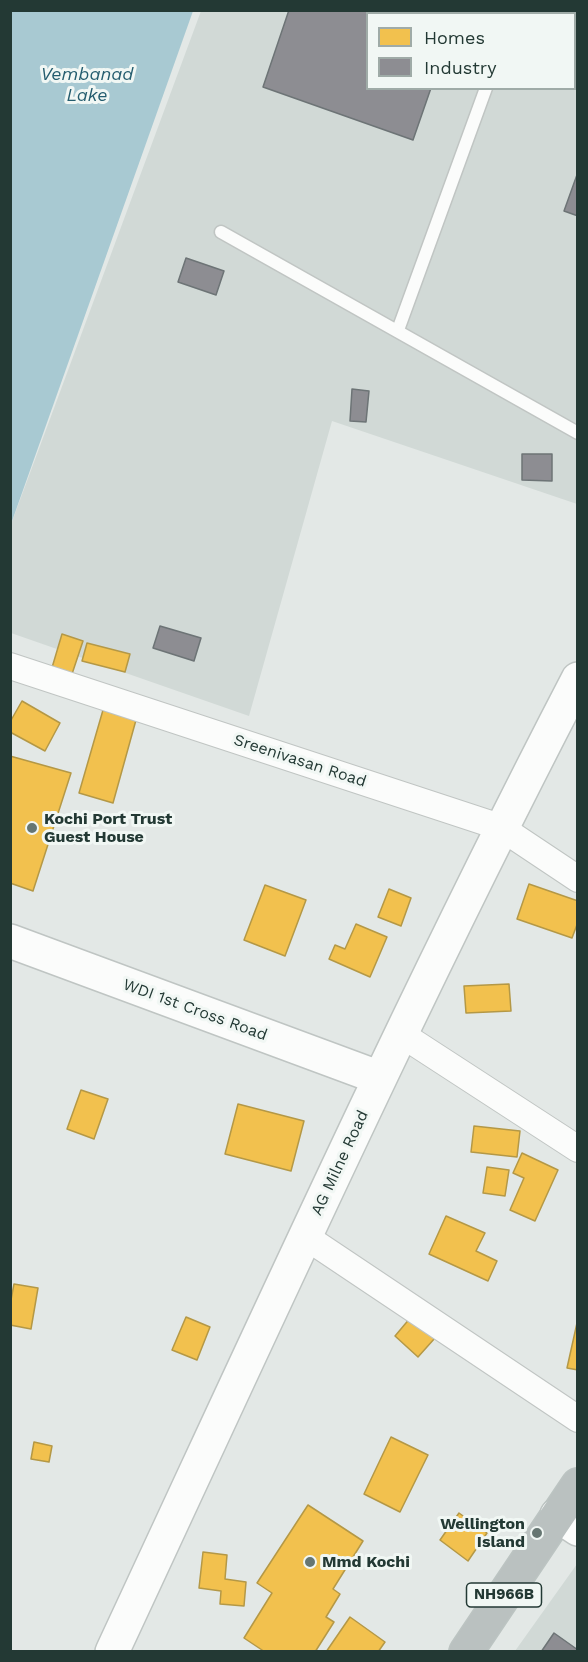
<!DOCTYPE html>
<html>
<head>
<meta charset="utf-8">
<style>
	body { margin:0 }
	#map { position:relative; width:588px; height:1662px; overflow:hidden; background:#e3e8e6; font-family:"Work Sans",sans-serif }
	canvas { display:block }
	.frame { position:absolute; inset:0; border:12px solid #233934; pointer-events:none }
	.legend { position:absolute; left:366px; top:12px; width:210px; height:78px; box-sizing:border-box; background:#f1f7f4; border:2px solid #9faba7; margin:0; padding:8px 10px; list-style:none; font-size:18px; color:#233934 }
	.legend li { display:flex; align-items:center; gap:12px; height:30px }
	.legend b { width:30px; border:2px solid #9faba7 }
</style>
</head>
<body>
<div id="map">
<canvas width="588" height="1662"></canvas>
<div class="frame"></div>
<ul class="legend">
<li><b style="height:16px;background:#f2c14e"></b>Homes</li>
<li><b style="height:16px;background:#8d8d92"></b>Industry</li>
</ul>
</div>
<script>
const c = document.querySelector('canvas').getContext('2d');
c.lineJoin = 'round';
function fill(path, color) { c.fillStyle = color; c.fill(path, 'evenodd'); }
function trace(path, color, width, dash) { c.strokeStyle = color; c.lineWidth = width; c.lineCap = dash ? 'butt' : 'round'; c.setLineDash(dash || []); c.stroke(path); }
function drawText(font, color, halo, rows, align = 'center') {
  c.font = font + ' "Work Sans",sans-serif'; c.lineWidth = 6; c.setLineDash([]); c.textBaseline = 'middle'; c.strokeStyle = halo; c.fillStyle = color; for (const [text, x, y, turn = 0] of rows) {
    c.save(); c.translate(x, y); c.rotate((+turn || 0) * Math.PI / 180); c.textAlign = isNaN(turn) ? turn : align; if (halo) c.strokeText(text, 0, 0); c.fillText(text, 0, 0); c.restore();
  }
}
const built = new Path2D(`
	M201 11H577V504L332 421 249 716 11 633 10 527ZM368 14H574V88H368Z
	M577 1564V1651H515Z`);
const water = new Path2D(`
	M11 10 193 11 11 524 10 11Z`);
const homes = new Path2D(`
	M62 634 83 641 71 677 51 671Z
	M87 643 130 654 125 672 82 661Z
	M22 701 60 723 45 751 10 732V722Z
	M103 710 136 720 113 803 79 793Z
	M10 756 71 773 33 891 10 883Z
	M529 884 578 901V922L572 938 517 919Z
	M265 885 306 900 285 956 244 940Z
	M389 889 411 898 401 926 378 917Z
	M356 924 387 937 370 977 329 959 335 945 345 949Z
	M509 984 511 1011 466 1013 464 986Z
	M81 1090 108 1099 94 1139 67 1129Z
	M238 1104 304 1121 291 1171 225 1154Z
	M474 1126 520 1131 517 1157 471 1152Z
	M522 1153 558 1170 535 1221 510 1210 524 1178 513 1173Z
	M487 1167 509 1170 505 1196 483 1193Z
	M446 1216 485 1233 476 1251 497 1261 488 1281 429 1254Z
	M14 1284 38 1288 31 1329 10 1325V1305Z
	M186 1317 210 1327 197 1360 172 1350Z
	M411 1317 435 1338 418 1357 395 1336Z
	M577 1323H578V1370L567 1368Z
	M391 1437 428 1455 400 1512 364 1494Z
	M34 1442 52 1446 49 1462 31 1459Z
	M308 1505 363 1541 333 1589 340 1594 326 1617 334 1622 315 1652H265L244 1638 272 1593 257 1583Z
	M459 1513 487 1533 468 1561 440 1540Z
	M203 1552 227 1555 225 1579 246 1582 244 1606 220 1604 221 1591 199 1588Z
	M350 1617 385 1642 378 1652H326Z`);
const industry = new Path2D(`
	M289 10H458L457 14H368V88H431L413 140 263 87Z
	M578 172V216L564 211Z
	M186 258 224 271 216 295 178 282Z
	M352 389 369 391 366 422 350 421Z
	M522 454H552V481L522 480Z
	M160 626 201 638 194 661 153 648Z
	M554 1633 578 1650V1652H541Z`);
const lane = new Path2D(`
	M513 14 514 10
	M221 232 578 433
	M398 330 486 88`);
const street = new Path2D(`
	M10 666 500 827 578 879
	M401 1034 578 1149
	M306 1237 578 1419`);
const secondary = new Path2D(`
	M10 941 380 1078
	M557 1515 578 1529
	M112 1652C264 1326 412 998 578 679`);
const highway = new Path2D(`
	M466 1652 578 1485`);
const markers = [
	[32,828,6,"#667672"],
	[537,1533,6,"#667672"],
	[310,1562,6,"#667672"]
];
const shields = [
	[504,1595,75]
];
const shieldNames = [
	["NH966B",504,1595]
];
const streetNames = [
	["Sreenivasan Road",300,761,18],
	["WDI 1st Cross Road",195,1010,20],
	["AG Milne Road",340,1163,-65]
];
const poiNames = [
	["Kochi Port Trust",44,819],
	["Guest House",44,837],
	["Wellington",525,1524,"right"],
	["Island",525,1542,"right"],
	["Mmd Kochi",322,1562]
];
const waterNames = [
	["Vembanad",87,75],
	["Lake",87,96]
];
fill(built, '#d1d9d6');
fill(water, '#a8c9d2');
fill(homes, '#f2c14e');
trace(homes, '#b49846', 1.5);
fill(industry, '#8d8d92');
trace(industry, '#6d7476', 1.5);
trace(lane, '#c0c5c3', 15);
trace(street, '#c0c5c3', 28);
trace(secondary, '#bfc5c3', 36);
trace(highway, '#bcc4c2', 36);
trace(lane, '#fbfcfb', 12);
trace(street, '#fbfcfb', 26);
trace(secondary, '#fbfcfb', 33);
trace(highway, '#bac1c0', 33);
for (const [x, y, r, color] of markers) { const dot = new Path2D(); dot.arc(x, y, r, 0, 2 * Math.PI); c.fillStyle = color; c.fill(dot); trace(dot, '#f1f7f4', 2); }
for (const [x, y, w] of shields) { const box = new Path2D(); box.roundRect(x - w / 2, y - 12, w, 24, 4.5); c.fillStyle = '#f1f7f4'; c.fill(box); trace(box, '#233934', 1.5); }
drawText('bold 15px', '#233934', null, shieldNames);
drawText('16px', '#233934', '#f1f7f4', streetNames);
drawText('bold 16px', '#233934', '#f1f7f4', poiNames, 'left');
drawText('italic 18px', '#235c6e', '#f1f7f4', waterNames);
</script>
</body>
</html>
